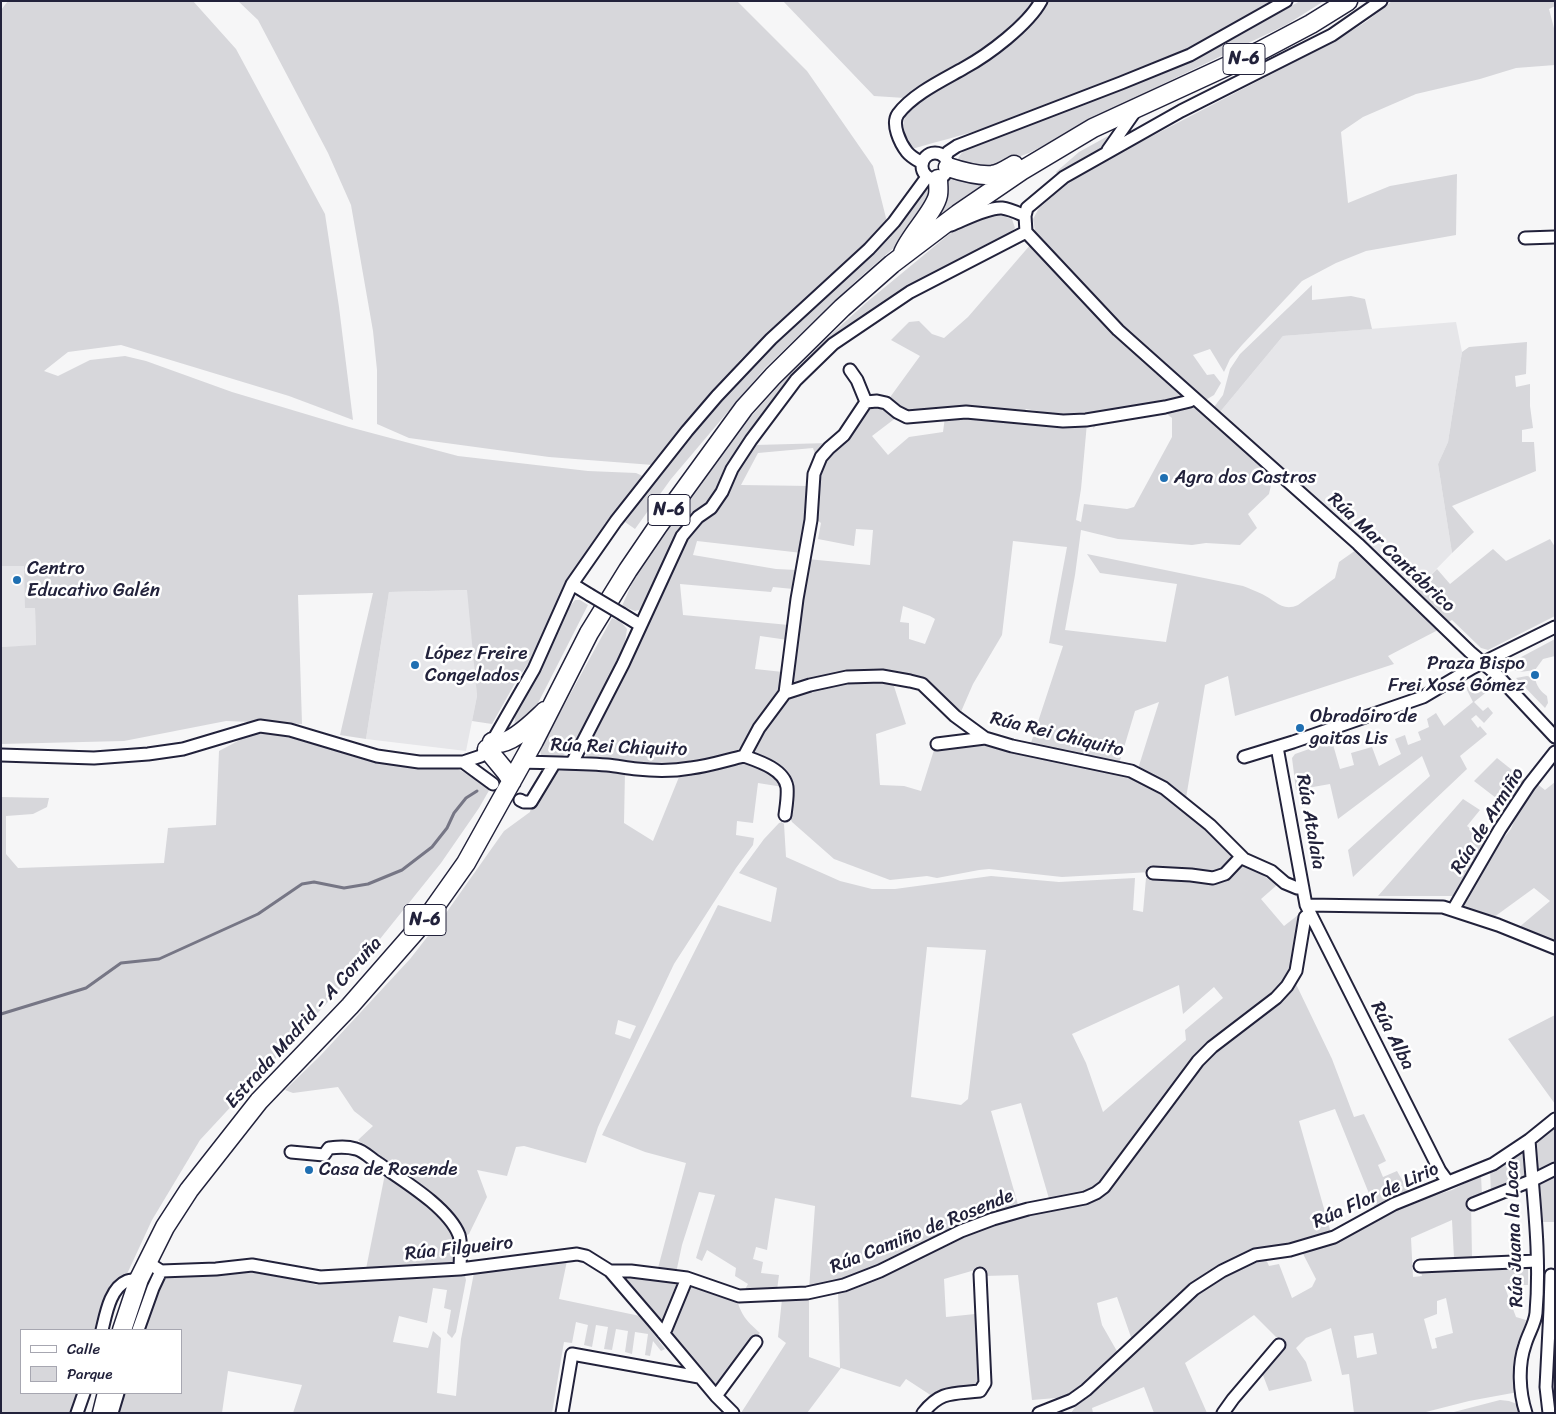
<!DOCTYPE html>
<html>
<head>
<meta charset="utf-8">
<style>
	body { margin:0 }
	#map { position:relative; width:1556px; height:1414px; overflow:hidden; background:#f6f6f7; font-family:Sriracha,sans-serif }
	canvas { display:block }
	.frame { position:absolute; inset:0; border:2px solid #22223b; pointer-events:none }
	.legend { position:absolute; left:20px; top:1329px; width:162px; height:65px; box-sizing:border-box; background:#fff; border:1px solid #a7a7b1; margin:0; padding:6px 9px; list-style:none; font-size:15px; color:#22223b }
	.legend li { display:flex; align-items:center; gap:10px; height:25px }
	.legend b { width:25px; border:1px solid #a7a7b1 }
</style>
</head>
<body>
<div id="map">
<canvas width="1556" height="1414"></canvas>
<div class="frame"></div>
<ul class="legend">
<li><b style="height:6px;background:#fff"></b>Calle</li>
<li><b style="height:14px;background:#d7d7db"></b>Parque</li>
</ul>
</div>
<script>
const c = document.querySelector('canvas').getContext('2d');
c.lineJoin = 'round';
function fill(path, color) { c.fillStyle = color; c.fill(path, 'evenodd'); }
function trace(path, color, width, dash) { c.strokeStyle = color; c.lineWidth = width; c.lineCap = dash ? 'butt' : 'round'; c.setLineDash(dash || []); c.stroke(path); }
function drawText(font, color, halo, rows, align = 'center') {
  c.font = font + ' Sriracha,sans-serif'; c.lineWidth = 5; c.setLineDash([]); c.textBaseline = 'middle'; c.strokeStyle = halo; c.fillStyle = color; for (const [text, x, y, turn = 0] of rows) {
    c.save(); c.translate(x, y); c.rotate((+turn || 0) * Math.PI / 180); c.textAlign = isNaN(turn) ? turn : align; if (halo) c.strokeText(text, 0, 0); c.fillText(text, 0, 0); c.restore();
  }
}
const built = new Path2D(`
	M1456 322 1462 352 1448 442 1438 464 1452 553 1416 590 1220 412 1283 336Z
	M1 525 25 547 35 607 36 646 2 647 1 659Z
	M468 590 477 696 466 751 366 739 389 592Z`);
const green = new Path2D(`
	M8 1H193L236 49 325 214 339 307 353 420 289 396 121 345 68 352 44 371 58 376 90 360 125 356 146 361 232 392 349 427 458 456 588 471 636 473 645 477 563 593 531 659 514 685 492 724 472 721 477 696 467 590 389 592 366 739 340 735 373 593 298 595 302 724 226 721 124 741 1 744 2 647 36 645 35 608H25L24 566H1V10Z
	M238 1H737L807 71 873 166 887 222 813 296 741 359 653 465 549 457 409 438 377 424V370L373 331 351 205 328 153 258 20Z
	M783 1H1276C1190 52 1097 90 1003 122 973 133 942 140 912 149L902 130 905 116 920 99 874 96Z
	M1300 1H1324L1286 25 1165 83 1029 153 1010 160 992 171 956 163C964 143 981 142 999 137L1183 65 1246 32Z
	M1392 1H1555V6L1549 9 1555 32V65L1516 68 1480 79 1416 94 1363 117 1341 132 1348 203 1390 186 1457 174 1456 235 1366 251 1336 263 1302 281 1242 345 1230 359 1224 372 1210 349 1193 355 1207 375 1214 374 1221 383 1214 395 1204 401 1119 326 1036 237 1033 219 1039 208 1079 174 1337 40 1367 21Z
	M1108 136 1103 147 1059 176 1056 172 1079 152Z
	M958 177 987 181 928 223 945 185 951 178Z
	M928 185 933 190 924 210 896 246 857 280 765 368 671 479 635 529 625 522 681 446 734 383 792 326 888 236 909 212 923 189Z
	M990 214 1000 215 1012 219 1015 228 1010 233 995 242 932 274 872 311 833 340 731 462 712 498 684 526 642 609 635 611 622 606 641 563 668 522 739 430 797 365 867 302 953 231Z
	M1031 244 1186 396 1082 415 1054 414 1026 409 1025 415 911 413 898 410 888 400 920 356 891 340 909 322 919 321 932 334 944 338 968 317Z
	M1312 285V300L1351 296 1365 299 1372 329 1283 336 1220 412 1214 407 1223 395 1230 369 1240 354Z
	M1527 342 1526 374 1515 376 1516 387 1530 384V406L1533 428 1522 430V442H1534L1536 471 1452 506 1474 532 1452 553 1438 464 1448 442 1462 352 1469 347Z
	M870 405 881 406 897 417 872 436 888 455 909 437 943 432 945 417 978 416 1087 423 1081 489 1076 520 1081 522 1084 504 1127 509 1134 507 1172 437V418L1167 414 1097 424 1093 429 1095 421 1190 405 1198 408 1273 476 1269 494 1248 514 1257 528 1240 545 1206 543 1192 545 1118 539 1081 530 1075 575 1065 630 1166 642 1177 584 1100 573 1087 554 1243 586C1249 588 1255 591 1262 594 1275 600 1282 612 1298 605L1335 578 1339 562 1356 550 1387 578 1438 630 1388 656 1394 664 1235 716 1228 676 1205 685 1186 798 1165 785 1137 772 1159 702 1135 711 1119 764 1030 746 1063 646 1049 643 1067 547 1013 541 1002 635 973 684 960 714 947 702 888 673 865 670 828 676 791 684 807 559 870 565 873 530 856 529 854 546 818 539 821 523 817 520 819 473 826 456ZM903 606 930 616 935 619 925 644 909 639V623L900 622Z
	M829 443 816 457 813 448 758 453 741 485 811 486 802 553 697 541 693 555 776 569 797 570 793 589 773 587 771 592 680 584 683 615 789 625 788 640 760 636 755 669 783 672 781 685 777 693 745 743 734 753 689 764 659 767 588 761 586 755 589 746 610 705 687 539 715 509 755 445Z
	M1550 539 1555 547V616L1488 650 1481 648 1452 620 1448 622 1416 590 1437 569 1450 584 1493 549 1506 561Z
	M575 600H580L588 605 534 711 514 731 515 717 541 667 566 611Z
	M612 618 621 622 627 629C626 635 625 642 624 648 619 667 575 752 559 759 552 761 547 759 541 756L540 749Z
	M1555 639V656L1543 659 1535 670C1523 671 1517 675 1509 665L1510 663Z
	M1527 676 1535 678C1536 685 1541 692 1547 696L1548 703 1545 708 1516 678Z
	M1483 677 1493 687 1474 702 1483 711 1488 707 1493 713 1484 723 1476 715 1471 719 1478 728 1480 726 1487 734 1460 756 1467 769 1353 877 1348 850 1430 776 1422 756 1338 819 1330 784 1296 790 1292 758 1295 754 1332 741 1340 769 1354 765 1351 753 1372 747 1379 766 1401 754 1395 739 1405 735 1408 745 1421 740 1418 732 1429 727 1427 719 1436 713 1444 726 1473 702 1466 688Z
	M892 680 906 724 876 734 880 785 904 786 921 791 934 750 986 742 1138 776 1169 794 1238 857 1213 876 1151 872 1062 877 989 869 979 870 937 878 927 876 890 880 834 859 792 822 788 813 790 788 757 757 754 753V746L784 699 831 684Z
	M273 731 454 767 491 787 479 808 441 863 339 990 200 1140 152 1220 127 1274 113 1283 99 1330H21V1393H81L73 1413H1V797L49 798 47 807 33 814 6 816V854L18 868 164 863 168 828 216 825 219 751 253 733Z
	M1497 758 1527 782 1509 808 1474 781Z
	M736 763 758 765 772 770 783 787 758 783 753 823 737 821 736 835 754 838 753 845 736 868 674 964 622 1074 598 1127 586 1163 524 1146 516 1147 507 1176 477 1170 487 1197 469 1234 465 1236 448 1213 358 1140 373 1126 354 1111 338 1087 293 1093 285 1090 321 1055 410 959 446 913 504 831 530 812 532 803 553 769 561 771 579 768 625 771 624 823 653 841 679 777 692 775ZM618 1020 636 1026 630 1039 615 1034Z
	M1555 782V943L1517 929 1550 901 1534 888 1490 920 1462 908 1463 900 1470 888 1501 841 1511 829 1523 799 1536 783 1545 790Z
	M1463 799 1480 810 1467 826 1488 842 1457 896H1378Z
	M782 822 784 824 786 857 840 881 872 889H895L991 876 1059 882 1135 878 1133 910 1143 912 1146 878 1173 877 1196 879 1243 862 1277 885 1261 899 1284 926 1302 912 1303 914 1293 971 1283 987 1232 1028 1103 1184 1082 1197 1050 1202 1021 1103 991 1111 1019 1208 839 1283 809 1289 815 1206 775 1198 767 1250 756 1247 753 1259 763 1262 761 1273 779 1275 777 1290 744 1291 748 1284 735 1276 736 1268 707 1250 702 1261 696 1258 715 1195 699 1192 682 1245 676 1273 658 1268 686 1163 645 1152 602 1135 718 905 771 922 777 888 739 873 764 839 779 823ZM927 947 986 950 968 1099 961 1105 911 1097ZM1179 985 1183 1014 1214 987 1223 998 1185 1030 1186 1040 1103 1112 1086 1063 1072 1034Z
	M1295 982 1332 1059 1354 1117 1364 1114 1386 1161 1378 1165 1383 1177 1397 1171 1409 1192 1376 1211 1335 1109 1299 1121 1331 1233 1304 1241 1248 1254 1132 1340 1117 1297 1097 1303 1102 1325 1118 1353 1072 1397 1057 1404 1056 1398 1032 1400 1018 1275 985 1276 975 1270 944 1279 946 1317 975 1314 980 1379 971 1388 944 1391 932 1396 906 1379 900 1387 841 1368 807 1413H741L786 1343 778 1337 782 1299 809 1297V1357L840 1368 838 1290 935 1247 1024 1213 1099 1197 1195 1069Z
	M1555 1015V1104L1508 1039Z
	M1555 1125V1166L1541 1173 1535 1169V1141Z
	M1524 1147 1528 1173 1526 1180 1491 1194 1490 1169Z
	M1555 1172V1222H1539L1538 1185 1544 1178Z
	M385 1174C407 1189 455 1217 458 1246 458 1252 454 1259 452 1265L366 1269Z
	M1481 1175 1482 1196 1471 1201 1472 1258H1454L1452 1220 1411 1238 1413 1277 1422 1276 1421 1272 1440 1269 1508 1270 1528 1267V1285H1504L1516 1317 1526 1320 1518 1361V1392L1469 1401 1422 1413H1354L1349 1374 1342 1375 1331 1328 1306 1338 1296 1348 1306 1362 1312 1381 1269 1391 1261 1370 1282 1343 1254 1315 1185 1363 1207 1413H1154L1144 1387 1092 1408 1093 1413H1071L1081 1399 1199 1289 1238 1266 1265 1257 1269 1266 1279 1264 1292 1298 1312 1287 1316 1279 1301 1250 1367 1225 1407 1204 1452 1190ZM1446 1298 1453 1333 1435 1338 1437 1348 1432 1349 1424 1319 1437 1314V1301ZM1373 1333 1377 1354 1357 1358 1354 1336Z
	M567 1261 559 1299 640 1316 665 1349 661 1351 653 1341 650 1356 645 1355 648 1334 635 1332 632 1354 625 1352 628 1331 616 1329 612 1350 604 1349 608 1327 596 1325 592 1347 584 1345 588 1325 576 1322 572 1343 564 1342 552 1413H293L302 1385 228 1371 222 1413H119V1398L121 1393H181V1330H141L162 1277 258 1271 280 1275 317 1285 353 1281 465 1276 466 1280 456 1332 452 1338 447 1333 451 1310 444 1308 447 1290 433 1288 427 1323 399 1316 393 1342 428 1348 433 1331 441 1338 437 1393 456 1396 461 1339 474 1273Z
	M626 1275 678 1280 680 1286 662 1325 625 1282Z
	M695 1285 737 1300C742 1317 748 1322 760 1333L744 1347 719 1385 714 1387 675 1339 671 1329 689 1286Z
	M1500 1400 1509 1401 1517 1404 1521 1413H1450Z`);
const stream = new Path2D(`
	M1 1014 86 988 121 963 159 959 258 914 302 884 314 882 344 888 368 884 402 870 432 847 447 828 454 813 466 798 477 791`);
const minor = new Path2D(`
	M1108 150 1136 110
	M922 166a13 13 0 1 1 26 0a13 13 0 1 1-26 0Z
	M945 158 948 152 957 146 1121 83 1190 55 1286 1
	M922 163C917 160 911 157 907 152 900 143 891 124 898 114 913 94 943 80 964 68 988 55 1028 25 1041 1
	M951 225C964 220 988 207 1002 208 1010 209 1018 213 1025 216
	M1026 232 1118 330 1358 544 1470 652 1496 674 1555 737
	M1525 238 1555 237
	M850 370 857 380 866 402
	M572 584 590 595
	M622 614 640 625
	M785 693 797 599 811 520 814 474 821 457 829 448 844 435 866 402 877 401 886 403 897 412 907 417 966 412 1063 421 1086 420 1165 407 1190 401 1193 397
	M937 744 985 738
	M1277 747 1306 905 1440 1171 1448 1182
	M1 755 94 758 148 754 183 749 260 726 290 730 377 756 419 762H463L481 756 492 742 534 669 572 584 616 521 687 431 717 396 771 339 869 249 894 222 927 177
	M744 756C758 761 784 769 787 787 788 796 786 807 785 815
	M1244 757 1293 742 1423 697 1472 668 1555 627
	M463 762 493 784
	M522 762C551 763 579 763 607 765 617 766 627 768 637 769 655 771 674 771 691 768 709 766 727 760 744 756L759 728 785 693 810 685 847 677 882 676 910 681 922 684 955 716 985 738 1012 746 1131 771 1164 788 1210 825 1244 859 1271 871 1285 883 1297 888H1303
	M572 763 623 664 682 536 698 517 711 508 722 492 732 469 751 440 796 380 833 344 910 292 1026 232 1025 216 1027 208 1064 177 1181 111 1332 35 1381 1
	M520 800 524 802H531L554 764
	M1153 873 1191 875 1213 878 1225 874 1241 857
	M1306 905 1443 907 1498 925 1555 948
	M1453 910 1500 829 1529 785 1555 752
	M291 1152 324 1155 329 1148C338 1147 346 1146 356 1149 364 1151 371 1159 378 1163 402 1180 448 1207 459 1235 462 1245 460 1258 460 1269
	M1473 1204 1533 1180 1555 1169
	M147 1262 161 1271 216 1269 252 1265 320 1277 460 1269 577 1254 586 1256 610 1271 653 1321 716 1396 733 1413
	M1420 1266 1537 1261
	M610 1271H631L687 1278 739 1296 807 1293 844 1285 880 1271 961 1231 993 1219 1028 1209 1085 1198 1096 1193 1104 1187 1198 1061 1212 1047 1276 998 1287 986 1296 971 1305 917 1310 913
	M102 1330C106 1314 110 1288 127 1281 131 1280 135 1280 139 1279
	M138 1330 153 1288 161 1271
	M663 1333 666 1329 687 1278
	M716 1396 756 1342
	M77 1413 84 1393
	M112 1413 118 1393
	M562 1413 572 1354 699 1377
	M923 1413C941 1390 954 1394 980 1391L985 1383 980 1274
	M1039 1413 1072 1400 1086 1390 1194 1289 1222 1271 1255 1255 1290 1250 1334 1237 1394 1204 1493 1164 1529 1140 1555 1119
	M1223 1413 1233 1399 1279 1345
	M1526 1413C1519 1392 1518 1365 1525 1345 1528 1334 1535 1324 1536 1313 1541 1255 1533 1197 1529 1140
	M1549 1413 1546 1387 1550 1309 1551 1275`);
const trunk = new Path2D(`
	M948 167C960 171 978 176 992 175 1000 174 1007 169 1014 165
	M903 253C910 235 935 211 938 195 939 190 938 184 938 179
	M492 742C509 748 533 722 545 711
	M487 749 506 772 512 781
	M122 1330 139 1279 165 1227 189 1190 259 1101 350 1006 427 918 466 863 534 741 589 633 628 570 658 526 744 408 773 376 842 308 892 264 958 214 1021 171 1093 128 1260 51 1311 24 1348 1
	M102 1413 107 1393`);
const minorBridge = new Path2D(`
	M590 595 622 614`);
const markers = [
	[1164,478,5,"#1f6fb2"],
	[17,580,5,"#1f6fb2"],
	[415,665,5,"#1f6fb2"],
	[1535,675,5,"#1f6fb2"],
	[1300,728,5,"#1f6fb2"],
	[309,1170,5,"#1f6fb2"]
];
const shields = [
	[1244,59,42],
	[669,510,42],
	[425,920,42]
];
const shieldNames = [
	["N-6",1244,59],
	["N-6",669,510],
	["N-6",425,920]
];
const poiNames = [
	["Agra dos Castros",1174,478],
	["Centro",27,569],
	["Educativo Galén",27,591],
	["López Freire",425,654],
	["Congelados",425,676],
	["Praza Bispo",1525,664,"right"],
	["Frei Xosé Gómez",1525,686,"right"],
	["Obradoiro de",1310,717],
	["gaitas Lis",1310,739],
	["Casa de Rosende",319,1170]
];
const streetNames = [
	["Rúa Mar Cantábrico",1391,553,43],
	["Rúa Rei Chiquito",1057,735,14],
	["Rúa Rei Chiquito",619,748,2],
	["Rúa de Armiño",1488,821,-58],
	["Rúa Atalaia",1310,822,80],
	["Estrada Madrid - A Coruña",304,1023,-48],
	["Rúa Alba",1392,1036,63],
	["Rúa Flor de Lirio",1376,1196,-24],
	["Rúa Camiño de Rosende",922,1232,-22],
	["Rúa Juana la Loca",1515,1234,-92],
	["Rúa Filgueiro",459,1249,-6]
];
fill(built, '#e6e6e9');
fill(green, '#d7d7db');
trace(stream, '#767685', 3);
trace(minor, '#22223b', 15);
trace(trunk, '#22223b', 21);
trace(minor, '#fff', 11);
trace(trunk, '#fff', 18);
trace(minorBridge, '#22223b', 15, []);
trace(minorBridge, '#fff', 11);
for (const [x, y, r, color] of markers) { const dot = new Path2D(); dot.arc(x, y, r, 0, 2 * Math.PI); c.fillStyle = color; c.fill(dot); trace(dot, '#fff', 2); }
for (const [x, y, w] of shields) { const box = new Path2D(); box.roundRect(x - w / 2, y - 15.5, w, 31, 4); c.fillStyle = '#fff'; c.fill(box); trace(box, '#22223b', 1); }
drawText('bold 18px', '#22223b', null, shieldNames);
drawText('19px', '#22223b', '#fff', poiNames, 'left');
drawText('19px', '#22223b', '#fff', streetNames);
</script>
</body>
</html>
